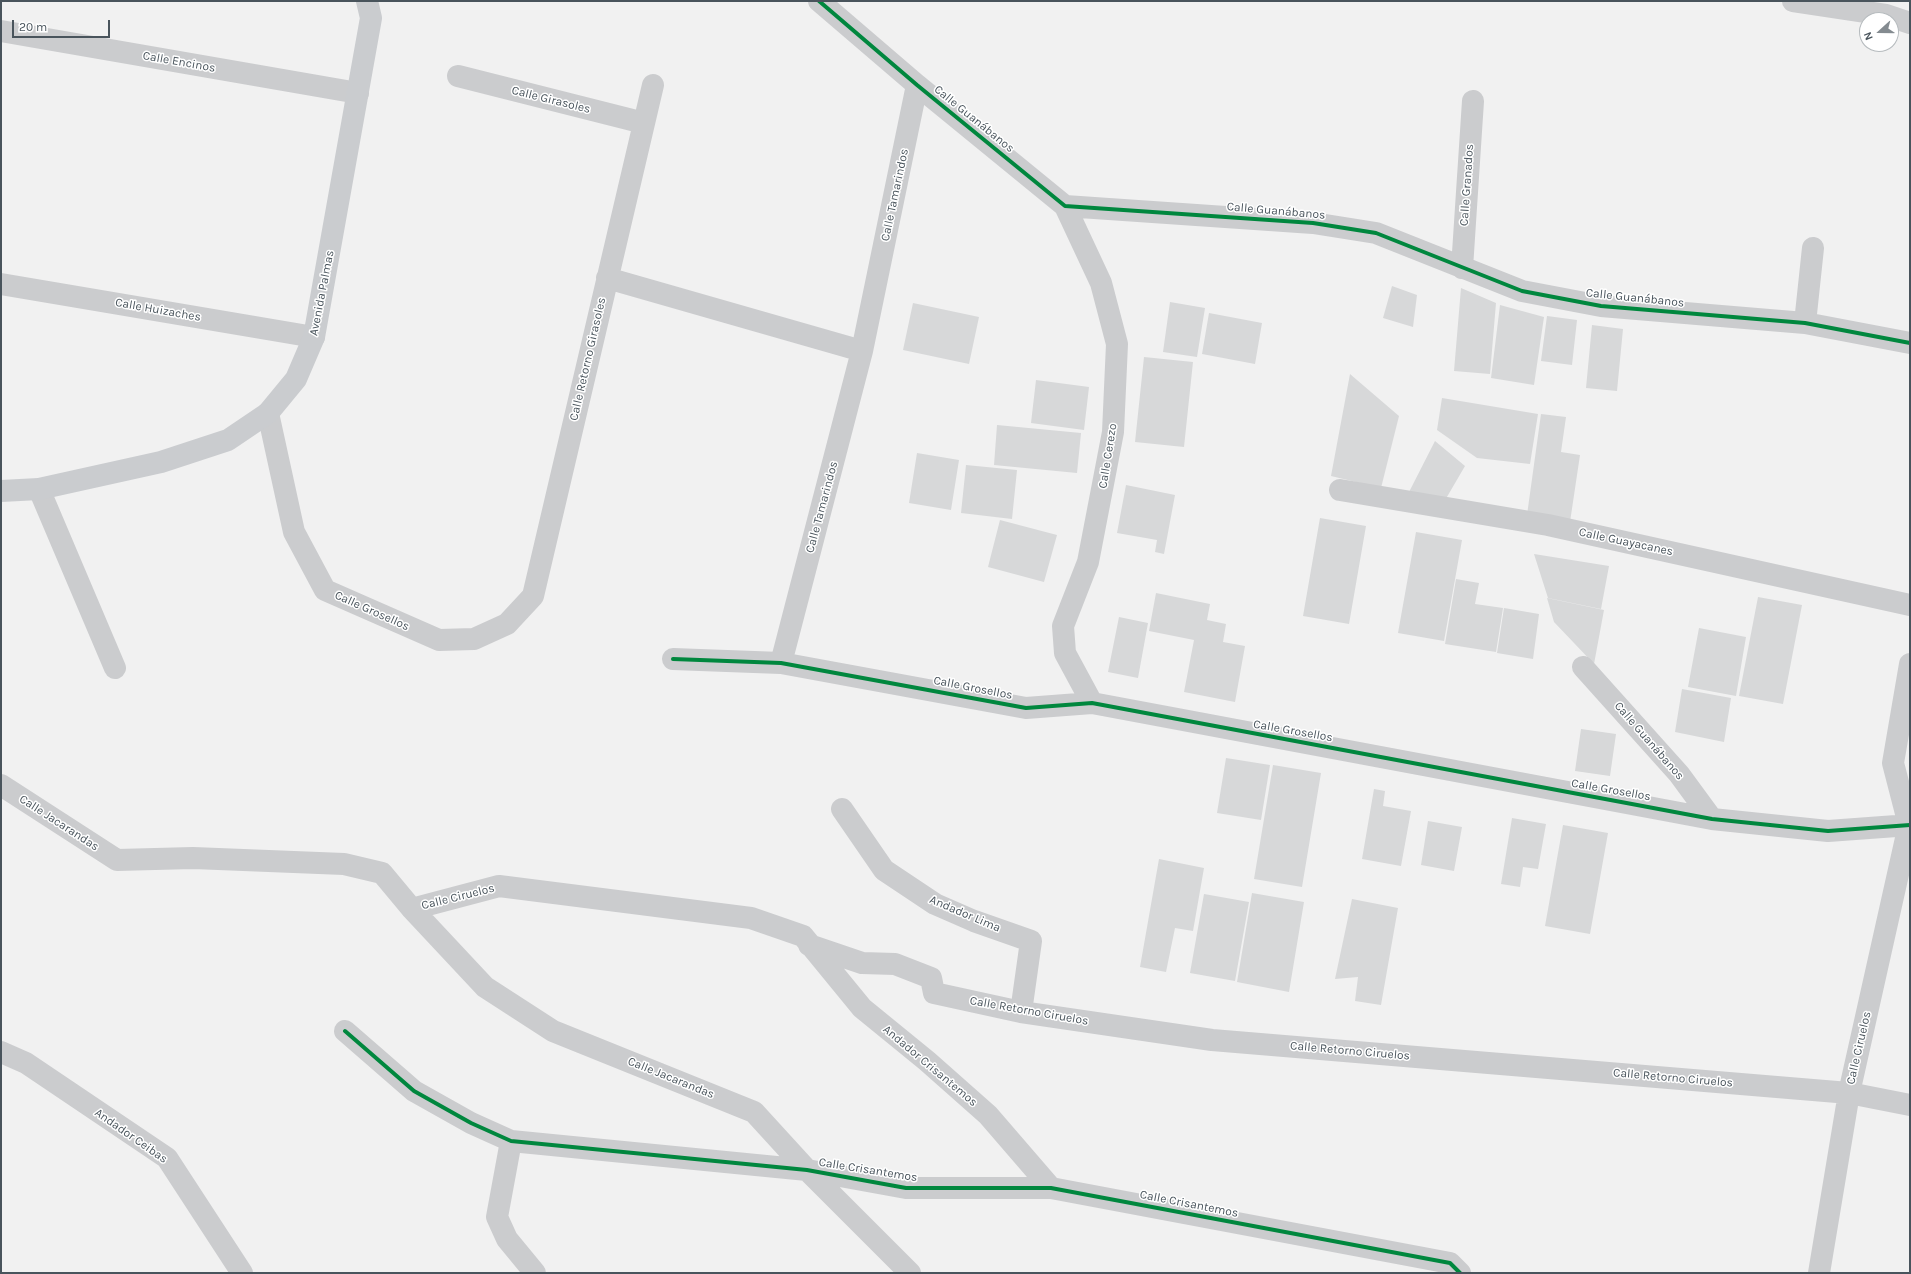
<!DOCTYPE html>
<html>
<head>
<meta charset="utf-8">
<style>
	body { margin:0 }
	#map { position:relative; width:1911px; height:1274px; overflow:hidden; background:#f1f1f1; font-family:Karla,sans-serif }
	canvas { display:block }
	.frame { position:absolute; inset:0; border:2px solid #49545c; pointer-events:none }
	.north { position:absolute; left:1859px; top:12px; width:40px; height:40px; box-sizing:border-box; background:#fff; border:1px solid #b6bbbe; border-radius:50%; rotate:249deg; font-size:11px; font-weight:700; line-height:16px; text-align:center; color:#49545c }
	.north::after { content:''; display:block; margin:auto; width:14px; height:18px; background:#848b90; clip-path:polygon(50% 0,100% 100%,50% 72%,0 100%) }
	.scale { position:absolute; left:12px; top:20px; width:98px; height:18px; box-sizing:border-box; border:2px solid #49545c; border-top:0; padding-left:5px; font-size:12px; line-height:14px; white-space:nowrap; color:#49545c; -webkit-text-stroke:3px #fff; paint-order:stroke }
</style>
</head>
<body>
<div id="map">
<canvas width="1911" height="1274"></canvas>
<div class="frame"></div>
<div class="north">N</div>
<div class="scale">20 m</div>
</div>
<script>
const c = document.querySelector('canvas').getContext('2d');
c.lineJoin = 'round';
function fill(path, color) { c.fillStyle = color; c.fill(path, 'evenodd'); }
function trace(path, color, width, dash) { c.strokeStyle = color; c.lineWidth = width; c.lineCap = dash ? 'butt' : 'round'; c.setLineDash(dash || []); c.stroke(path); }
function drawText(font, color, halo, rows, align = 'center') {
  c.font = font + ' Karla,sans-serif'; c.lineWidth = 3; c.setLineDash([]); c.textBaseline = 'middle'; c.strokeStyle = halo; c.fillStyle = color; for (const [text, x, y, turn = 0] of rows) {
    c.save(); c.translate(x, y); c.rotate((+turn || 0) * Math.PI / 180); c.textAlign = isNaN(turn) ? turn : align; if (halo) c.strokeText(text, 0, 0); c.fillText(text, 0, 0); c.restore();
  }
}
const building = new Path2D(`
	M1392 286 1417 295 1413 327 1383 318Z
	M1461 288 1496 303 1490 374 1454 371Z
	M1170 302 1205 308 1197 357 1163 352Z
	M913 303 979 317 969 364 903 350Z
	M1500 305 1544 317 1534 385 1491 378Z
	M1209 313 1262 323 1255 364 1202 354Z
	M1547 316 1577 320 1572 365 1541 361Z
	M1592 325 1623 329 1617 391 1586 388Z
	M1144 357 1193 362 1184 447 1135 442Z
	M1350 374 1399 416 1381 488 1331 476Z
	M1036 380 1089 387 1084 430 1031 423Z
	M1442 398 1538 414 1530 464 1477 458 1437 430Z
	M1541 414 1566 417 1561 452 1580 455 1570 522 1527 515Z
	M997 425 1081 433 1077 473 994 465Z
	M1435 441 1465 466 1444 502 1408 494Z
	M917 453 959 460 951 510 909 503Z
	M966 465 1017 470 1012 519 961 513Z
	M1126 485 1175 495 1164 554 1155 552 1157 540 1117 533Z
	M1320 518 1366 526 1349 624 1303 616Z
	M1000 520 1057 535 1044 582 988 567Z
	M1416 532 1462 540 1444 641 1398 633Z
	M1534 554 1609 566 1601 609 1548 598Z
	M1456 579 1479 583 1475 604 1503 608 1496 652 1445 644Z
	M1156 593 1210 604 1207 620 1226 624 1223 642 1245 646 1235 702 1184 692 1194 640 1149 631Z
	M1758 597 1802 605 1783 704 1739 696Z
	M1547 598 1604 610 1594 664 1554 622Z
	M1504 608 1539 614 1533 659 1497 653Z
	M1119 617 1148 623 1138 678 1108 672Z
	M1699 628 1746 637 1736 696 1688 687Z
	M1682 689 1731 698 1724 742 1675 732Z
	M1581 729 1616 734 1610 776 1575 771Z
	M1226 758 1270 765 1261 820 1217 813Z
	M1273 765 1321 773 1302 887 1254 879Z
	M1374 789 1385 791 1383 806 1411 811 1401 866 1362 859Z
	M1512 818 1546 824 1538 869 1523 867 1520 887 1501 884Z
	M1428 821 1462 827 1454 871 1421 865Z
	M1563 825 1608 833 1590 934 1545 926Z
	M1159 859 1204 868 1193 931 1175 928 1166 972 1140 967Z
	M1252 893 1304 902 1289 992 1237 982Z
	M1204 894 1249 902 1235 981 1190 973Z
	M1352 899 1398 908 1381 1005 1355 1001 1358 977 1335 979Z`);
const minor = new Path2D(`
	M819 1 917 85 1065 206 1313 223 1376 233 1522 291 1601 306 1805 323 1910 343
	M1793 1 1886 15 1910 23
	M1 31 358 93
	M458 76 644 123
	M1065 206 1101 283 1117 344 1113 432 1088 562 1063 626 1065 653 1092 703
	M1462 268 1473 101
	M607 278 862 351
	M1 284 314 337
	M1805 323 1813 248
	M268 413 294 532 325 590 439 640 474 639 507 624 533 596 653 85
	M39 489 115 668
	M1340 490 1548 525 1910 605
	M673 659 781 663 1026 708 1092 703 1712 819 1828 831 1910 825
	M781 663 862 351 917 85
	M1583 667 1679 774 1712 819
	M1 785 117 860 193 858 344 864 382 873 412 909 485 987 553 1031 754 1112 807 1170 910 1273
	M842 809 884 870 935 904 974 921 1031 941 1021 1012
	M412 909 499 886 751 918 803 936 862 1008 927 1061 988 1115 1051 1188
	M809 945 862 963 895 964 931 978 934 993 1021 1012 1212 1040 1849 1093 1910 1105
	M345 1031 414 1091 471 1123 511 1141 807 1170 906 1188H1051L1450 1263 1460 1273
	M1 1052 26 1063 167 1158 242 1273
	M511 1141 497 1217 507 1239 535 1273
	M1819 1273 1849 1093 1909 825 1893 763 1910 664`);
const secondary = new Path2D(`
	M1 491 39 489 161 462 228 440 268 413 296 379 314 337 371 18 367 1`);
const cycleway = new Path2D(`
	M819 1 917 85 1065 206 1313 223 1376 233 1522 291 1601 306 1805 323 1910 343
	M673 659 781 663 1026 708 1092 703 1712 819 1828 831 1910 825
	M345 1031 414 1091 471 1123 511 1141 807 1170 906 1188H1051L1450 1263 1460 1273`);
const streetNames = [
	["Calle Encinos",179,62,10],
	["Calle Girasoles",551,100,14],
	["Calle Guanábanos",974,119,39],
	["Calle Granados",1467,185,-86],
	["Calle Tamarindos",895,195,-78],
	["Calle Guanábanos",1276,211,5],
	["Avenida Palmas",322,293,-79],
	["Calle Guanábanos",1635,298,6],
	["Calle Huizaches",158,310,10],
	["Calle Retorno Girasoles",588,359,-77],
	["Calle Cerezo",1108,456,-81],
	["Calle Tamarindos",822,507,-75],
	["Calle Guayacanes",1626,542,12],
	["Calle Grosellos",372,611,24],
	["Calle Grosellos",973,688,11],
	["Calle Grosellos",1293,731,10],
	["Calle Guanábanos",1649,741,49],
	["Calle Grosellos",1611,790,10],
	["Calle Jacarandas",59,823,33],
	["Calle Ciruelos",458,897,-14],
	["Andador Lima",965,914,23],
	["Calle Retorno Ciruelos",1029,1011,10],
	["Calle Ciruelos",1859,1048,-77],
	["Calle Retorno Ciruelos",1350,1051,5],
	["Andador Crisantemos",930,1066,40],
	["Calle Jacarandas",671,1078,22],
	["Calle Retorno Ciruelos",1673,1078,5],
	["Andador Ceibas",131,1136,35],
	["Calle Crisantemos",868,1170,9],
	["Calle Crisantemos",1189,1204,11]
];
fill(building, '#d7d8d9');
trace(minor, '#cbccce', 22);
trace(secondary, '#cacccf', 22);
trace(cycleway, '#00873e', 4);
drawText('12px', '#49545c', '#fff', streetNames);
</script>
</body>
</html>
